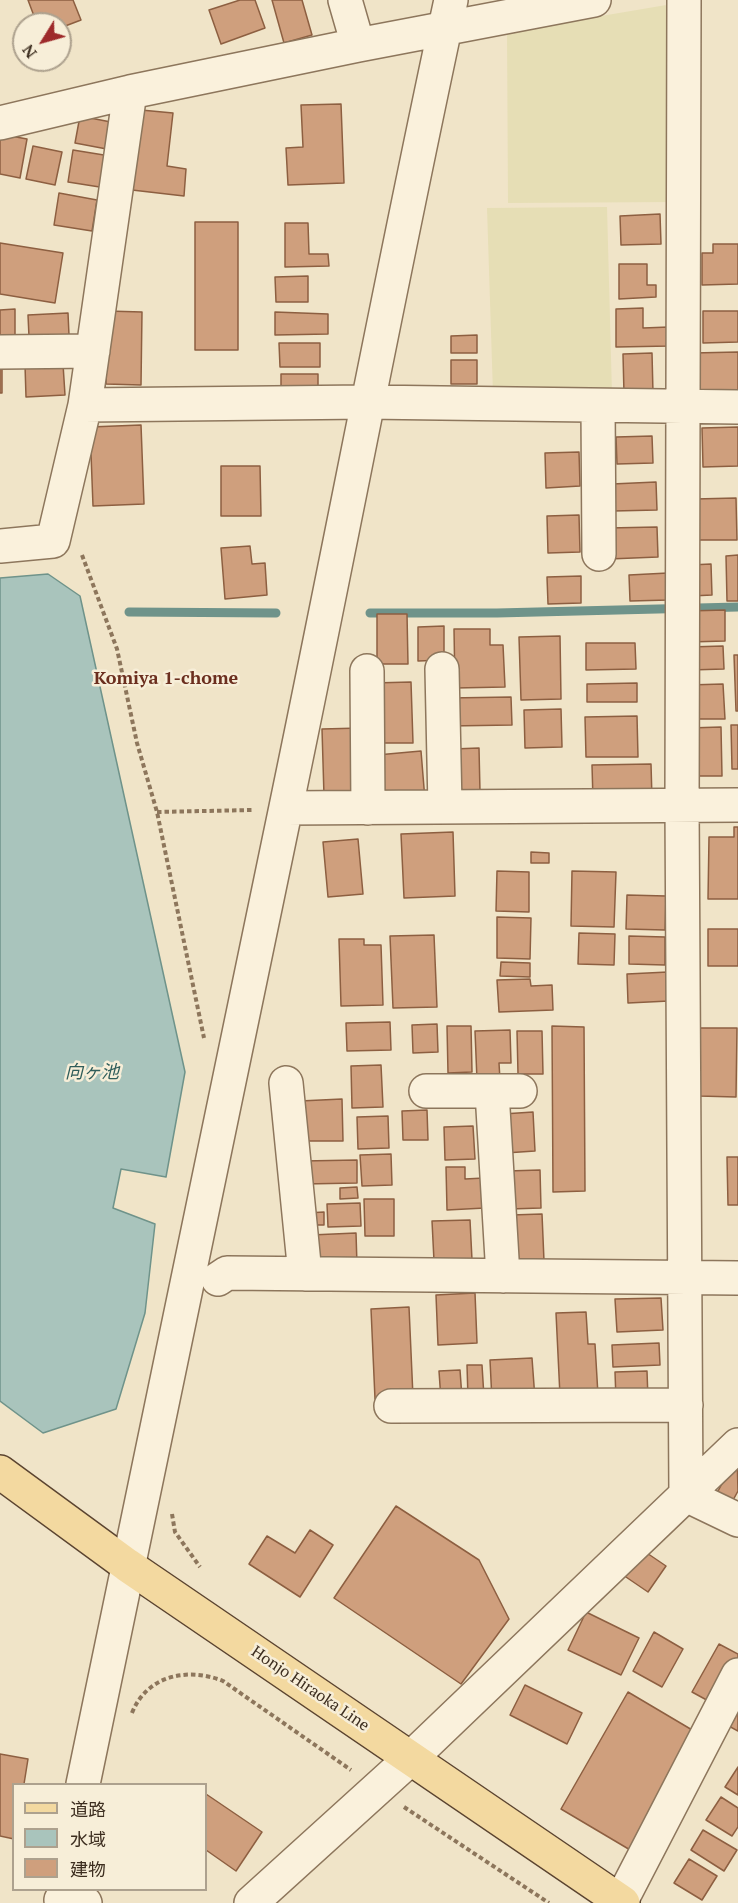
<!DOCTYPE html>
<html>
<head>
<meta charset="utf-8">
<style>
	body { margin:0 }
	#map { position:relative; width:738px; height:1903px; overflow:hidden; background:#f0e4c8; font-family:"PT Serif","Noto Sans JP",serif }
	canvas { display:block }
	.legend { position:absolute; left:12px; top:1783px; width:195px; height:108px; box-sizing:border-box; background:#f7eed8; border:2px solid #ada18e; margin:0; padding:8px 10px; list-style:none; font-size:18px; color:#3d2e20 }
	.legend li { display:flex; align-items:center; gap:12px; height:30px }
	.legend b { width:30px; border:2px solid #ada18e }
	.north { position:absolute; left:12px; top:12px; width:60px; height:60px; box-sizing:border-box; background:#f7eed8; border:2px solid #ada18e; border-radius:50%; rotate:233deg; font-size:16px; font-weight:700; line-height:24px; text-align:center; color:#3d2e20 }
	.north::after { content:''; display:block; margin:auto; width:21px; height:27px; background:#9e2a2b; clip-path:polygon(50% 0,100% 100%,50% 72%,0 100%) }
</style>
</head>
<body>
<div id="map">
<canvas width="738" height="1903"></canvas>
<ul class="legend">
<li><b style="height:8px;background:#f3d9a0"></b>道路</li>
<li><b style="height:16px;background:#a9c4bc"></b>水域</li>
<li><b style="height:16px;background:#cf9f7d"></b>建物</li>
</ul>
<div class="north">N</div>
</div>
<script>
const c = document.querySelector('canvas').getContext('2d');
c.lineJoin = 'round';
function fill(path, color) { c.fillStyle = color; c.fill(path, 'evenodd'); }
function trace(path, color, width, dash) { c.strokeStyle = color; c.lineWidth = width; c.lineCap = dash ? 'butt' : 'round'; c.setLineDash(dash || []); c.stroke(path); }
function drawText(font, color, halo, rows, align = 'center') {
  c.font = font + ' "PT Serif","Noto Sans JP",serif'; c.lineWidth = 5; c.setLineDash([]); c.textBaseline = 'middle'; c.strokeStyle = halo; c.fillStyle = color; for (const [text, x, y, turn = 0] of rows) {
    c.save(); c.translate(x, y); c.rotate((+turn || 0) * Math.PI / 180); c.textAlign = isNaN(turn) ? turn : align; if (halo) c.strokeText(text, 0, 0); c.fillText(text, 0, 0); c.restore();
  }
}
const farmland = new Path2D(`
	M678 3 676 202 508 203 507 32Z
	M607 207 612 394H493L487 208Z`);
const water = new Path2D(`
	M48 574 80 596 185 1072 166 1177 121 1169 113 1208 155 1224 145 1313 116 1409 43 1433 0 1401V578Z`);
const stream = new Path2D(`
	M129 612 276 613
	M370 613H497L738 607`);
const building = new Path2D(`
	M28 0H73L81 20 60 28V24H37Z
	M240 0H255L265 28 221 44 209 10Z
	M272 0H302L312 35 284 43Z
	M341 104 344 183 288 185 286 148 303 147 301 105Z
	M141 110 173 113 167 166 186 169 184 196 132 190Z
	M80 116 116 123 112 150 75 143Z
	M0 134 27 139 20 178 0 174Z
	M33 146 62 152 55 185 26 179Z
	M73 150 110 156 106 188 68 182Z
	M59 193 97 200 92 231 54 225Z
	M660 214 661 244 621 245 620 216Z
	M195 222H238V350H195Z
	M285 223H308L309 254H328L329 266 285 267Z
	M0 243 63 253 55 303 0 294Z
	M713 244H738V284L702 285V253H713Z
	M619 264H647V285H656V297L619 299Z
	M308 276V302H276L275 277Z
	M643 308V328L669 327 670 346 616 347V309Z
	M15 309V335H0V310Z
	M107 311 142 312 141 385 106 384Z
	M703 311H738V342L703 343Z
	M275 312 328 314V334L275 335Z
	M68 313 69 335 29 337 28 315Z
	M477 335V353H451V336Z
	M279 343H320V367H280Z
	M738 352V394L694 395 693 353Z
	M652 353 653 393 624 394 623 354Z
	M451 360H477V384H451Z
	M63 364 65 395 26 397 25 365Z
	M0 365H2V393H0Z
	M281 374H318V398H281Z
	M141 425 144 504 93 506 90 427Z
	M738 427V466L703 467 702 428Z
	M652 436 653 463 617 464 616 437Z
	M579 452 580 486 546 488 545 453Z
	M221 466H260L261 516H221Z
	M656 482 657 510 613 511 612 484Z
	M736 498 737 540H697L695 499Z
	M579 515 580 552 548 553 547 516Z
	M657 527 658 557 609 559 608 528Z
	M250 546 252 564 265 563 267 595 225 599 221 548Z
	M738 555V601H727L726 556Z
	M711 564 712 595 691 596 690 565Z
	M668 573 669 600 630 601 629 575Z
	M581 576V603L548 604 547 577Z
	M725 610V641L689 642 688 611Z
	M377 614H407L408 664H377Z
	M444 626V660L418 661V627Z
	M454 629H490V645H503L505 687 455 688Z
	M560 636 561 699 521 700 519 637Z
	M586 643H635L636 669 586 670Z
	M723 646 724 669 690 670 689 647Z
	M734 655H738V711H736Z
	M411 682 413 743H374L373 683Z
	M637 683V702H587V684Z
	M723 684 725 719H689L688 685Z
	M511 697 512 725 449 726V698Z
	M561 709 562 747 525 748 524 710Z
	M637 716 638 757H586L585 717Z
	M731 725H738V769H732Z
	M721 727 722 776H690L689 728Z
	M361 728 362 795 324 796 322 729Z
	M479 748 480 792 453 793V749Z
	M421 751 425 800 382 803 377 755Z
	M651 764 652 799 593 800 592 765Z
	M734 827H738V899H708L709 837H734Z
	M453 832 455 896 404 898 401 834Z
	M358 839 363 894 328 897 323 842Z
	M531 852 549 853V863H531Z
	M497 871 529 872V912L496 911Z
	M572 871 616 872 614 927 571 926Z
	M627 895 666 896 665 930 626 929Z
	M497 917 531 918 530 959 497 958Z
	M708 929H738V966H708Z
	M579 933 615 934 614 965 578 964Z
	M434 935 437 1007 393 1008 390 936Z
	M629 936 665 937V965L629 964Z
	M339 939H364V945H381L383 1005 341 1006Z
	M501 962 530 963V977L500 976Z
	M668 972 669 1001 628 1003 627 974Z
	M530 979 531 986 552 985 553 1010 499 1012 497 980Z
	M390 1022 391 1050 347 1051 346 1023Z
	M437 1024 438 1052 413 1053 412 1025Z
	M447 1026H471L472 1072 448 1073Z
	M552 1026 584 1027 585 1191 553 1192Z
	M700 1028H737L736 1097 699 1096Z
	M510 1030 511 1063H499L500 1080H477L475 1031Z
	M517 1031H542L543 1074H518Z
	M381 1065 383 1107 352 1108 351 1066Z
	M342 1099 343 1141H301L300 1101Z
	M427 1110 428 1140H403L402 1111Z
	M533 1112 535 1151 505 1153 503 1114Z
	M388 1116 389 1148 358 1149 357 1117Z
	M473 1126 475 1159 445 1160 444 1127Z
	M391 1154 392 1185 362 1186 360 1155Z
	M727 1157H738V1205H728Z
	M357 1160V1183L304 1184 303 1161Z
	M446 1167H465V1179L484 1178 485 1208 447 1210Z
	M540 1170 541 1208 509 1209 507 1171Z
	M357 1187 358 1198 340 1199V1188Z
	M364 1199H394V1236H365Z
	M360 1203 361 1226 328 1227 327 1204Z
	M324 1212V1225H307V1213Z
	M542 1214 544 1261 513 1262 511 1215Z
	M470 1220 472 1260 434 1261 432 1221Z
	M356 1233 357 1265 312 1267 311 1235Z
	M475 1293 477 1343 438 1345 436 1295Z
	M661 1298 663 1330 617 1332 615 1299Z
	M409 1307 413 1397 375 1399 371 1309Z
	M586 1312 588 1344H595L598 1395 560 1396 556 1313Z
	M659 1343 660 1365 613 1367 612 1345Z
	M532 1358 535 1399 492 1401 490 1360Z
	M467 1365H482L484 1397 468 1398Z
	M460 1370 462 1398 441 1400 439 1371Z
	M647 1371 648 1399 616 1400 615 1372Z
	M737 1455 738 1491 732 1502 716 1495Z
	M396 1506 479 1560 509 1619 461 1684 334 1598Z
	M310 1530 333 1545 300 1597 249 1564 267 1536 295 1553Z
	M641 1549 666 1566 648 1592 623 1575Z
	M586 1612 639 1638 621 1675 568 1650Z
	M654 1632 683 1649 662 1687 633 1671Z
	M719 1644 738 1654V1661L714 1704 692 1692Z
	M525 1685 582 1713 567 1744 510 1715Z
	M628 1692 704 1737 637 1854 561 1809Z
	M738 1705V1731L727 1725Z
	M0 1754 28 1759 24 1784H14V1839L0 1836Z
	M738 1767V1795L725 1787Z
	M206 1794 262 1832 236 1871 206 1850Z
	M721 1797 738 1808V1827L732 1836 706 1820Z
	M703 1830 737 1850 724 1871 691 1850Z
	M689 1859 717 1876 702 1900 674 1883Z`);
const path = new Path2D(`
	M82 555 117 649 137 743 157 812 204 1038
	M157 812 252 810
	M172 1514 175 1532 200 1567
	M132 1713C147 1675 188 1667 223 1681L351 1770
	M404 1807 549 1903`);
const minor = new Path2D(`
	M345 0 358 45
	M684 0 682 805 686 1495 738 1520
	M0 123 130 92 358 45 594 0
	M0 352 93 351
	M85 405 367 402 738 407
	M598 406 599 554
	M0 546 53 541 85 405 130 92
	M442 669 445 807
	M367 671 368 808
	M286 808 738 805
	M286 1083 305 1274
	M426 1091H520
	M492 1092 503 1276
	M218 1279 227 1273 738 1278
	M391 1406 686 1405
	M83 1784C148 1458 219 1133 286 807 342 538 393 268 451 0
	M61 1900 85 1903
	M621 1901 738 1675
	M251 1903 411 1758 738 1445`);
const major = new Path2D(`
	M0 1472 127 1565 623 1903`);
const streetNames = [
	["Honjo Hiraoka Line",310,1689,34]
];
const neighbourhoodNames = [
	["Komiya 1-chome",166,679]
];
const waterNames = [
	["向ヶ池",92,1073]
];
fill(farmland, '#e6deb5');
fill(water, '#a9c4bc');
trace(water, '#6f938a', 1.5);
trace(stream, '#6f938a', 9);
fill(building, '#cf9f7d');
trace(building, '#8d5f41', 1.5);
trace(minor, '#8d765c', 36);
trace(major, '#5b4430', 36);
trace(path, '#8d765c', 4, [4.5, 3]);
trace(minor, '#faf1dc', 33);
trace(major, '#f3d9a0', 33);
drawText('16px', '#3d2e20', '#f7eed8', streetNames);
drawText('bold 18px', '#6b2e1e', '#f7eed8', neighbourhoodNames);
drawText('italic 18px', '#2f5d5a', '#f7eed8', waterNames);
</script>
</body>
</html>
